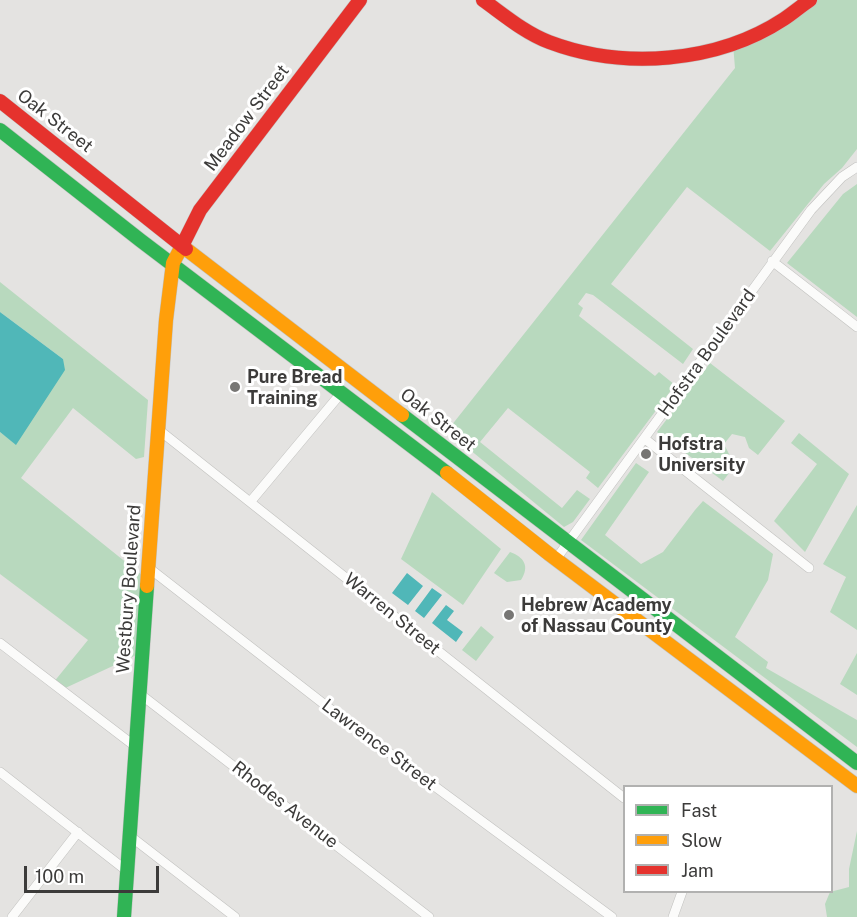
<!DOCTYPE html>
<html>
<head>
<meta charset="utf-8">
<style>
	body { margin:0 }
	#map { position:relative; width:857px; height:917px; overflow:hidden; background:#e4e3e1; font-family:"Public Sans",sans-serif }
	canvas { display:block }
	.legend { position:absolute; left:623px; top:785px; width:210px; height:108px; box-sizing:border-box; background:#fff; border:2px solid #b1b1b0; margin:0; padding:8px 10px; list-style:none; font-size:18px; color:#3c3b3a }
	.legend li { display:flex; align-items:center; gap:12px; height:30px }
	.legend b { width:30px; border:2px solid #b1b1b0 }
	.scale { position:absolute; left:24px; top:866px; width:135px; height:27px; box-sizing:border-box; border:3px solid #3c3b3a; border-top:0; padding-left:8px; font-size:18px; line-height:21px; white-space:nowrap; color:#3c3b3a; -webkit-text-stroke:4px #fff; paint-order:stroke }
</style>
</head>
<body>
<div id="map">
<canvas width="857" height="917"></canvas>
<ul class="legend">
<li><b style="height:8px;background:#30b455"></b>Fast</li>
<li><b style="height:8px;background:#ff9f0a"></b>Slow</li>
<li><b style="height:8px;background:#e5322d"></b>Jam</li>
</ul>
<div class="scale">100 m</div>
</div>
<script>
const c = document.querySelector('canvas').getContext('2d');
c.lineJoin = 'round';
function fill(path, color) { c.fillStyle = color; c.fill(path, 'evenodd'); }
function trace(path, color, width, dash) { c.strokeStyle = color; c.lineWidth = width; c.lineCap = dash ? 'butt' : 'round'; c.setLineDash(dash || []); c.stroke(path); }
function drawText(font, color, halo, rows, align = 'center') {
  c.font = font + ' "Public Sans",sans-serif'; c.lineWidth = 6; c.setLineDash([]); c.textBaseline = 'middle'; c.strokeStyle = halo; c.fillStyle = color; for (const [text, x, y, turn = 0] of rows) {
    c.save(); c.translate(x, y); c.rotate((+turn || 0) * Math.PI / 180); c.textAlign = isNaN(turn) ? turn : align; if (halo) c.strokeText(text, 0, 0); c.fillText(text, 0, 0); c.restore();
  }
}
const green = new Path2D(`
	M810 0H857V149L842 168 824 184 770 251 687 187 611 284 693 349 683 364 593 295 586 293 578 304 583 308 579 316 655 376 659 372 675 385 598 488 586 478 590 472 508 408 480 442 562 508 577 490 590 499 573 522 564 527 447 431 735 68 733 44Z
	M857 184V317L787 263 843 194Z
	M0 282 148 400 144 457 136 459 73 408 21 478 148 580 143 652 61 690 53 683 88 640 0 574V432L16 444 63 359 0 312Z
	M710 363 785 421 758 455 749 448 745 437 732 434 724 444 730 456 740 459 723 481 657 432Z
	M799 433 849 474 805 552 774 521 817 464 791 443Z
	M636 463 649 472 605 535 641 564 663 552 695 510 703 501 773 554 768 580 735 637 768 662 766 668 857 720V747L581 540Z
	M432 492 501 549 463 605 401 559Z
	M857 505V630L830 612 846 577 823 564Z
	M510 552C524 557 530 566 521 580L507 582 494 573Z
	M481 626 494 637 476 661 462 650Z
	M857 653V695L840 684Z
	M857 831V917H827L825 904 830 892 849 887V869Z`);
const water = new Path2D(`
	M0 312 63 359 65 370 16 445 0 432Z
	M407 573 423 586 408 605 392 593Z
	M432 588 442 595 424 618 415 611Z
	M446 605 454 611 447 620 463 632 456 642 432 623Z`);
const street = new Path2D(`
	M772 261 857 327
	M159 430 624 798
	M645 439 809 568
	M251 501 342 392
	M556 559 811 210 842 177 857 167
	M149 568 338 715 612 917
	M0 643 136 747
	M140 694 429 917
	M0 772 127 871
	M130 836 235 917
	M12 917 78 832
	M673 917 682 892`);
const fast = new Path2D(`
	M0 130 140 240 447 473
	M402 415 857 763
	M124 917 147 586`);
const slow = new Path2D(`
	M186 249 402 415
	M447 473 549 554 857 786
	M147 586 166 320 173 263 182 246`);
const jam = new Path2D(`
	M483 0C504 15 525 33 549 42 623 70 717 63 784 19 793 13 801 6 810 0
	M0 101 186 249
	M182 246 200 210 360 0`);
const markers = [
	[235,387,6,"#777674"],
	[646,454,6,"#777674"],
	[509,615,6,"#777674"]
];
const streetNames = [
	["Meadow Street",247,118,-53],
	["Oak Street",55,121,38],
	["Hofstra Boulevard",707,353,-54],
	["Oak Street",438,420,38],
	["Westbury Boulevard",129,589,-86],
	["Warren Street",392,614,39],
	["Lawrence Street",379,745,37],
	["Rhodes Avenue",285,805,38]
];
const poiNames = [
	["Pure Bread",247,377],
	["Training",247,398],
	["Hofstra",658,444],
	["University",658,465],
	["Hebrew Academy",521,605],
	["of Nassau County",521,626]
];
fill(green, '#b8d9be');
fill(water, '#50b7b8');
trace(street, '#c1c1bf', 10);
trace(fast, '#c1c1bf', 15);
trace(slow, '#c1c1bf', 15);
trace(jam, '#c1c1bf', 15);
trace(street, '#fbfbfa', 9);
trace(fast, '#30b455', 14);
trace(slow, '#ff9f0a', 14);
trace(jam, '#e5322d', 14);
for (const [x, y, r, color] of markers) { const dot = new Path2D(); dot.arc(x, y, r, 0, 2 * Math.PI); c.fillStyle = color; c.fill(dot); trace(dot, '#fff', 2); }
drawText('18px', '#3c3b3a', '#fff', streetNames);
drawText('bold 18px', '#3c3b3a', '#fff', poiNames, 'left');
</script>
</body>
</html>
